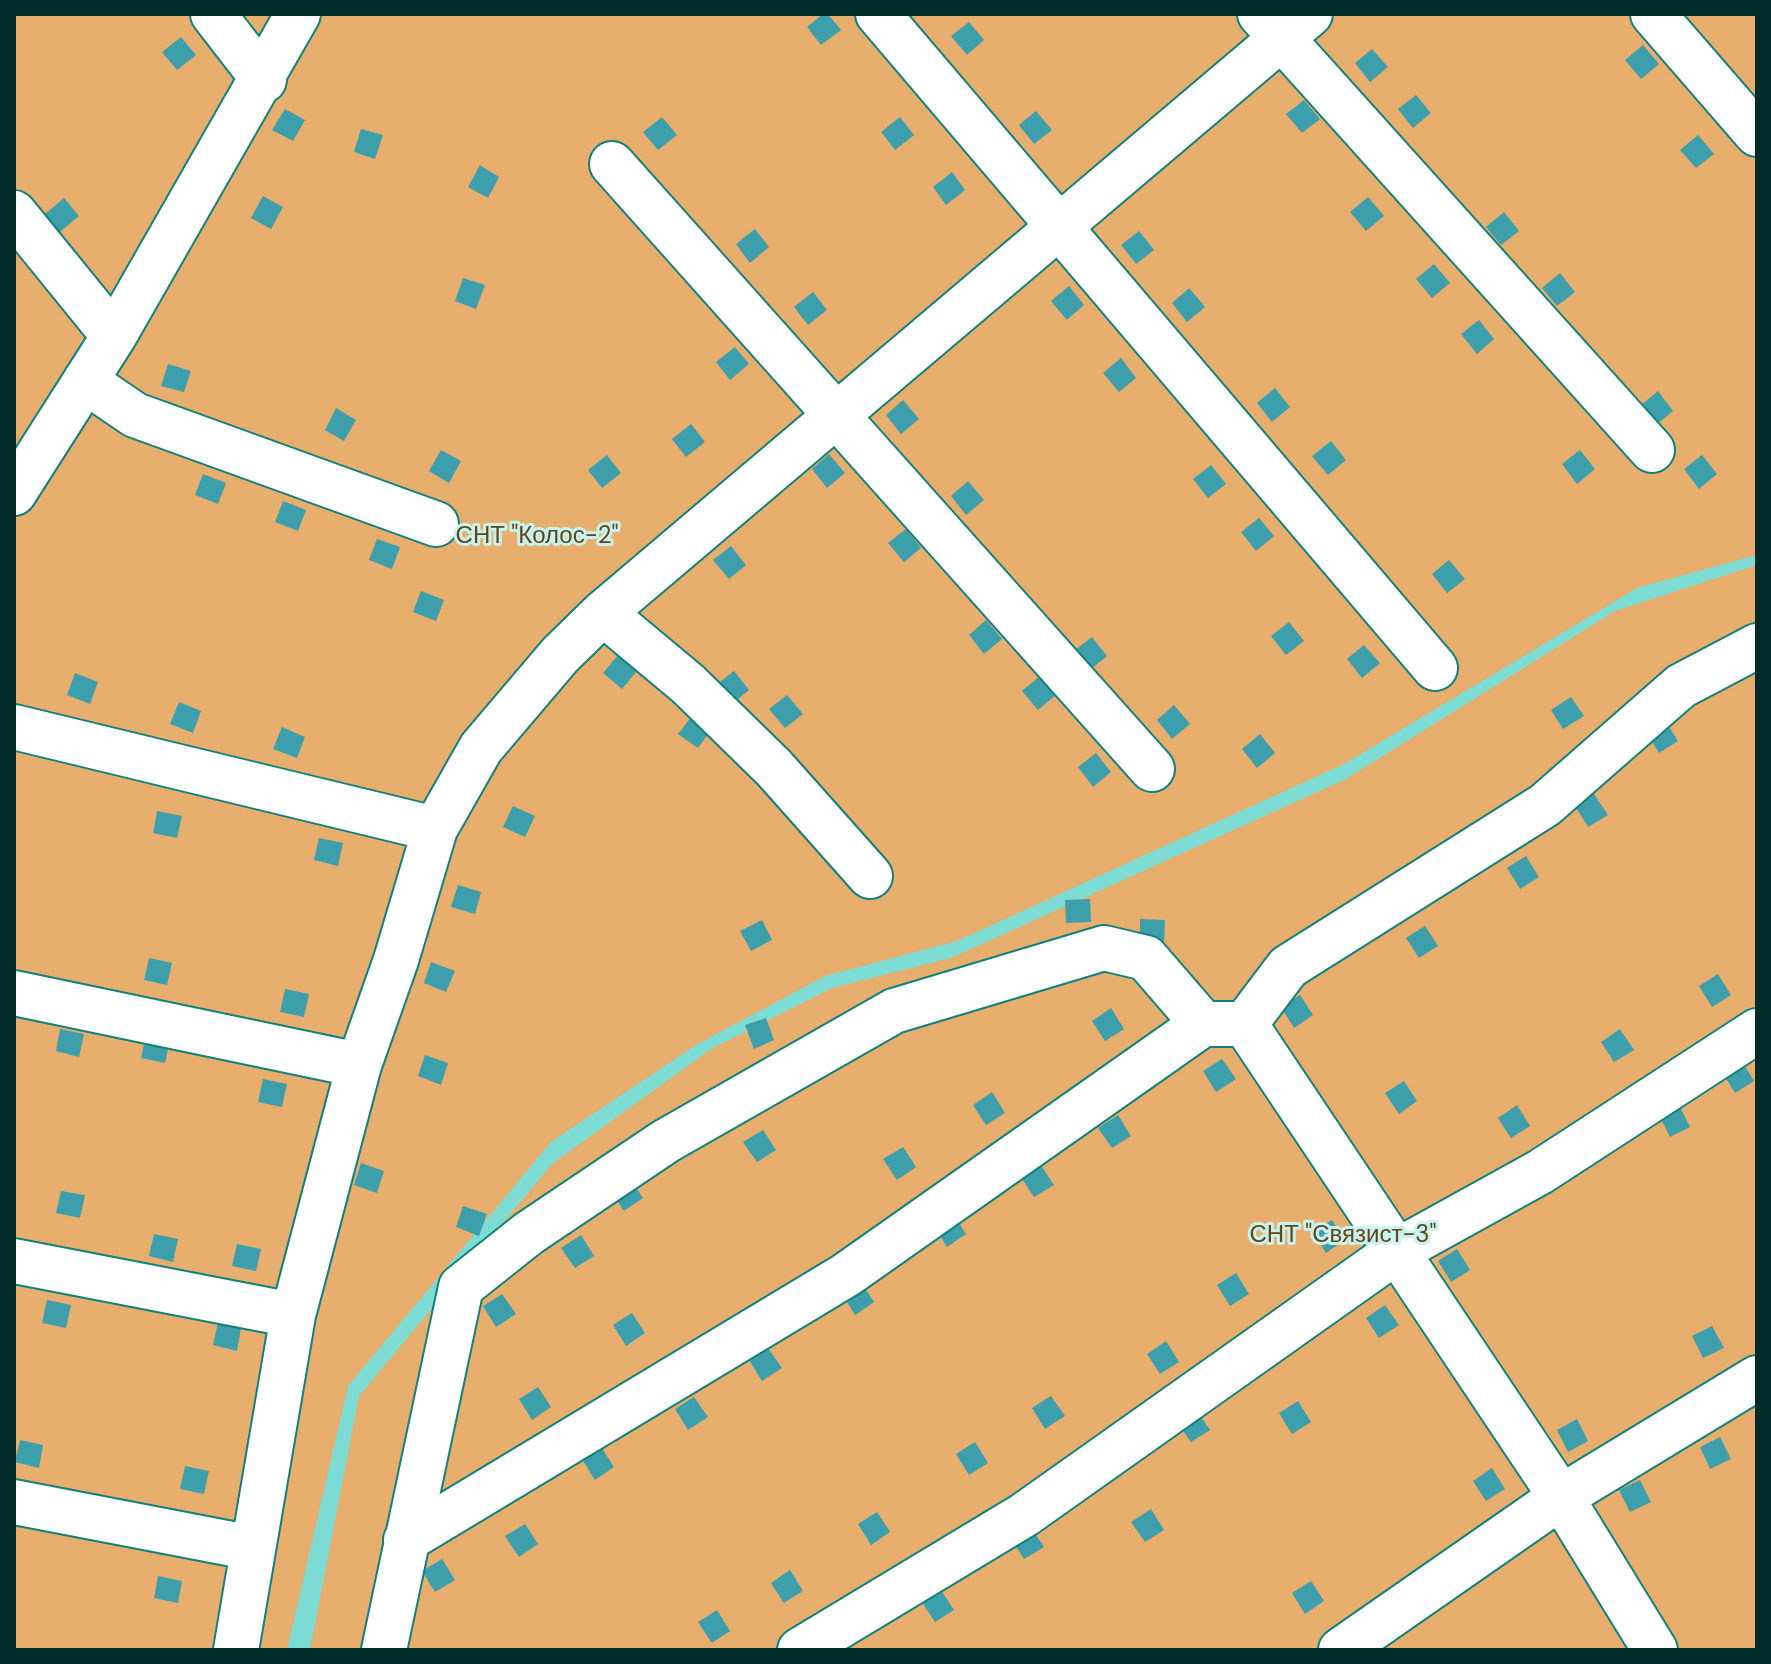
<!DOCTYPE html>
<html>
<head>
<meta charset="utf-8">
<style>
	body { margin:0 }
	#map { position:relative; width:1771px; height:1664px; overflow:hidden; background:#7cdbd3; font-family:"DM Sans",sans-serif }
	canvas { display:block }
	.frame { position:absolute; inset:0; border:16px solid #002b29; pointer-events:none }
</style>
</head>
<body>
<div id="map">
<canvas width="1771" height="1664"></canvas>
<div class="frame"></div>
</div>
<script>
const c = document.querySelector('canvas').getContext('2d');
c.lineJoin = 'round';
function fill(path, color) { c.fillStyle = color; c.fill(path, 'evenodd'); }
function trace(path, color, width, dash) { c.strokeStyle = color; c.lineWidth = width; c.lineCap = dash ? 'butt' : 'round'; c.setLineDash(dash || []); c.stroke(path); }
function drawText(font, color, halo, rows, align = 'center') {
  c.font = font + ' "DM Sans",sans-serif'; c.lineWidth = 6; c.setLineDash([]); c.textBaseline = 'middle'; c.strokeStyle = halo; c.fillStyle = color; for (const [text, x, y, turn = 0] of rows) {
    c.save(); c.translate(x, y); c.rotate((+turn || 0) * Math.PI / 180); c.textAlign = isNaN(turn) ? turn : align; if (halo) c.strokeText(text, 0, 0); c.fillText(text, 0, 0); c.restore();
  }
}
const green = new Path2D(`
	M14 14H1757V555L1637 588 1344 764 957 941 825 976 696 1045 551 1142 348 1386 287 1650H14Z
	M1757 565V1650H310L359 1396 552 1164 711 1049 832 988 951 958 1346 779 1615 611Z`);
const building = new Path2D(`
	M823 14H828L841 30 821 45 807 27Z
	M969 22 984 40 967 55 951 36Z
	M181 37 196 55 177 70 162 52Z
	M1643 45 1659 64 1641 79 1625 60Z
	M1372 49 1388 67 1370 82 1355 63Z
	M1416 95 1431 113 1413 128 1398 109Z
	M1304 100 1320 119 1302 133 1286 114Z
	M285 109 305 120 293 141 272 130Z
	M1036 111 1052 130 1034 144 1019 125Z
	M662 117 677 135 658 150 643 132Z
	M900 117 914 135 895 150 881 132Z
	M361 129 383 135 375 159 354 152Z
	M1698 135 1714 154 1696 168 1680 150Z
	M480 165 499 177 488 198 468 187Z
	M952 172 965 190 946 205 933 187Z
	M263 196 283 207 271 229 251 218Z
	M1368 197 1384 216 1366 231 1350 212Z
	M64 198 79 216 60 232 45 214Z
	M1504 212 1519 231 1501 245 1486 227Z
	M755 229 769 247 750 263 736 244Z
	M1139 231 1154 250 1136 264 1121 245Z
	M1434 264 1450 283 1432 298 1416 279Z
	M1560 273 1575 292 1557 306 1542 288Z
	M463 278 485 285 476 309 455 301Z
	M1069 286 1084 305 1067 320 1051 301Z
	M1189 288 1205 307 1187 322 1172 303Z
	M813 292 827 310 808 325 794 307Z
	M1479 320 1494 339 1477 354 1461 334Z
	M735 347 749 364 730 380 716 362Z
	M1121 358 1136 378 1119 392 1103 373Z
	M168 364 191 371 184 392 161 386Z
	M1275 388 1290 407 1272 422 1257 403Z
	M1658 391 1673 411 1656 425 1640 406Z
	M903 400 919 419 901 434 886 415Z
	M336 408 356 420 344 441 325 430Z
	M691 424 705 442 686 457 672 439Z
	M1331 441 1346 460 1328 475 1312 456Z
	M441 450 461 461 449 483 429 471Z
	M1580 450 1595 469 1577 484 1562 464Z
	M829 454 845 473 827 488 812 469Z
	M607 455 621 473 602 488 588 470Z
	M1702 455 1717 474 1699 489 1684 469Z
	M1211 465 1226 484 1208 498 1193 479Z
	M203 474 226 483 218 504 195 495Z
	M968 481 984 500 966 515 951 496Z
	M283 501 306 510 298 531 275 522Z
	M1259 518 1274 536 1256 551 1241 532Z
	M906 529 921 548 904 562 888 543Z
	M377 539 400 547 392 569 369 560Z
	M731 546 746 565 729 579 713 560Z
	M1449 560 1465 579 1447 593 1432 574Z
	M421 591 444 600 436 621 413 612Z
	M986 620 1002 639 984 654 969 635Z
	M1289 622 1304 641 1286 655 1271 636Z
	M1092 637 1107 656 1090 670 1074 651Z
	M1364 645 1380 663 1362 678 1347 659Z
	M618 655 637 671 622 689 603 673Z
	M734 671 749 690 732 704 716 685Z
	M75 673 98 682 90 704 67 695Z
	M1040 676 1056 695 1038 710 1022 691Z
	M787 695 803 714 785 728 769 709Z
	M1571 697 1584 716 1563 729 1551 710Z
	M179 702 201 711 193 733 170 724Z
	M1174 705 1190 724 1172 739 1157 720Z
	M692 716 711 730 698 748 678 734Z
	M1665 720 1678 741 1659 753 1646 732Z
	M282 727 305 737 297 758 273 749Z
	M1260 734 1275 753 1257 768 1242 749Z
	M1096 753 1111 772 1093 787 1078 767Z
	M1594 794 1608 815 1588 827 1575 806Z
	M513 806 535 816 525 837 503 827Z
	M157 811 182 816 177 838 153 833Z
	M319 838 343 843 338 866 314 860Z
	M1526 856 1539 877 1520 889 1507 868Z
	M458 885 481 892 475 914 451 907Z
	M1090 899 1091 922 1066 923 1065 900Z
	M1140 919 1165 920 1164 943 1140 941Z
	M762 920 772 940 751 951 740 931Z
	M1425 926 1438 946 1419 958 1406 938Z
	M149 958 172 963 167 985 144 980Z
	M431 962 455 971 446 992 424 983Z
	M1718 974 1731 995 1712 1007 1699 986Z
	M285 989 309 994 304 1017 280 1012Z
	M1300 995 1313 1015 1294 1028 1281 1007Z
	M1111 1008 1124 1029 1105 1041 1092 1021Z
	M766 1018 774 1040 754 1049 745 1025Z
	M60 1029 84 1034 79 1057 56 1051Z
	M1620 1029 1634 1050 1614 1062 1601 1042Z
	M146 1035 170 1040 165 1063 141 1058Z
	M425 1055 448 1063 441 1085 418 1076Z
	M1222 1059 1236 1079 1216 1092 1203 1071Z
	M1741 1060 1754 1081 1735 1093 1722 1072Z
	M263 1079 287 1084 282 1107 258 1102Z
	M1404 1081 1417 1101 1399 1114 1385 1093Z
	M992 1092 1005 1113 986 1125 973 1105Z
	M1517 1105 1530 1126 1511 1138 1498 1118Z
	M1679 1105 1690 1127 1670 1137 1659 1115Z
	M1118 1115 1131 1136 1112 1148 1098 1128Z
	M763 1130 776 1150 757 1162 743 1142Z
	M903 1147 916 1167 897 1180 883 1159Z
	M361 1163 384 1171 377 1193 354 1185Z
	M1040 1164 1054 1185 1034 1197 1021 1177Z
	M630 1178 643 1198 624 1211 610 1190Z
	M61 1191 85 1195 80 1218 56 1213Z
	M463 1206 487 1214 479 1236 456 1227Z
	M953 1214 966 1234 947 1247 934 1226Z
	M1332 1220 1345 1240 1326 1253 1313 1232Z
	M154 1234 178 1239 173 1262 149 1256Z
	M581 1235 594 1256 575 1268 561 1248Z
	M237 1244 261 1249 256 1271 232 1266Z
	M1457 1249 1470 1270 1451 1282 1438 1261Z
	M1236 1273 1249 1294 1230 1306 1217 1285Z
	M861 1282 874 1302 855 1315 842 1294Z
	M502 1294 516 1314 496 1327 483 1306Z
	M47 1300 71 1305 66 1328 42 1323Z
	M1385 1305 1399 1325 1379 1338 1366 1318Z
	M632 1313 645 1333 626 1346 613 1325Z
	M218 1323 241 1328 237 1351 213 1345Z
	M1712 1326 1724 1348 1703 1358 1692 1336Z
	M1166 1341 1179 1362 1160 1374 1147 1354Z
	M768 1348 782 1368 762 1381 749 1360Z
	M538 1387 551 1407 532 1420 519 1399Z
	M1051 1396 1065 1416 1045 1429 1032 1408Z
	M694 1397 708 1417 688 1430 675 1409Z
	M1298 1401 1311 1422 1292 1434 1279 1413Z
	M1196 1409 1210 1430 1191 1442 1177 1422Z
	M1577 1419 1588 1441 1568 1452 1557 1430Z
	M1720 1437 1731 1459 1710 1469 1700 1447Z
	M20 1440 43 1445 39 1468 15 1462Z
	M975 1442 988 1463 969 1475 956 1454Z
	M601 1447 614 1467 595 1480 582 1459Z
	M185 1466 209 1471 204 1494 180 1489Z
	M1492 1468 1505 1489 1486 1501 1473 1481Z
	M1640 1480 1651 1502 1630 1512 1619 1490Z
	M1151 1509 1164 1530 1145 1542 1131 1522Z
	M877 1512 890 1532 871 1545 858 1524Z
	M525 1524 538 1544 519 1557 505 1536Z
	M1030 1526 1044 1547 1024 1559 1011 1539Z
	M442 1559 455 1580 435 1592 422 1571Z
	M790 1570 803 1591 784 1603 771 1583Z
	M158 1576 182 1581 178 1603 154 1598Z
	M1311 1581 1324 1601 1305 1614 1292 1593Z
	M941 1590 954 1610 935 1622 922 1602Z
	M717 1610 730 1631 712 1643 698 1622Z`);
const minor = new Path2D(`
	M213 14 264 80
	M878 14 1435 668
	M1260 14 1652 450
	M1653 14 1757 134
	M612 164 1152 769
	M14 213 114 336
	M85 381 135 415 436 524
	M14 493 114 336 298 14
	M603 613 688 684 774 768 870 876
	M14 727 435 829
	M14 993 359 1065
	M1245 1024 1288 967 1545 805 1681 686 1757 646
	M14 1261 293 1315
	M14 1502 253 1548
	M406 1540 846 1275 1203 1024
	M236 1650 293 1315 359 1065 396 960 435 829 481 748 560 655 603 613 1310 14
	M384 1650 461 1287 529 1233 666 1141 894 1011 1104 948 1146 958 1203 1024H1245L1561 1497 1655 1650
	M800 1650 1024 1515 1397 1251 1540 1172 1757 1031
	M1341 1650 1561 1497 1757 1378`);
const parkNames = [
	["СНТ \"Колос-2\"",537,537],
	["СНТ \"Связист-3\"",1343,1236]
];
fill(green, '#e8ae6d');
fill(building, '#3d9eac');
trace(minor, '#10827b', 48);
trace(minor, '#fff', 44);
drawText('24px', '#66441b', '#c7f3ee', parkNames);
</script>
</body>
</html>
